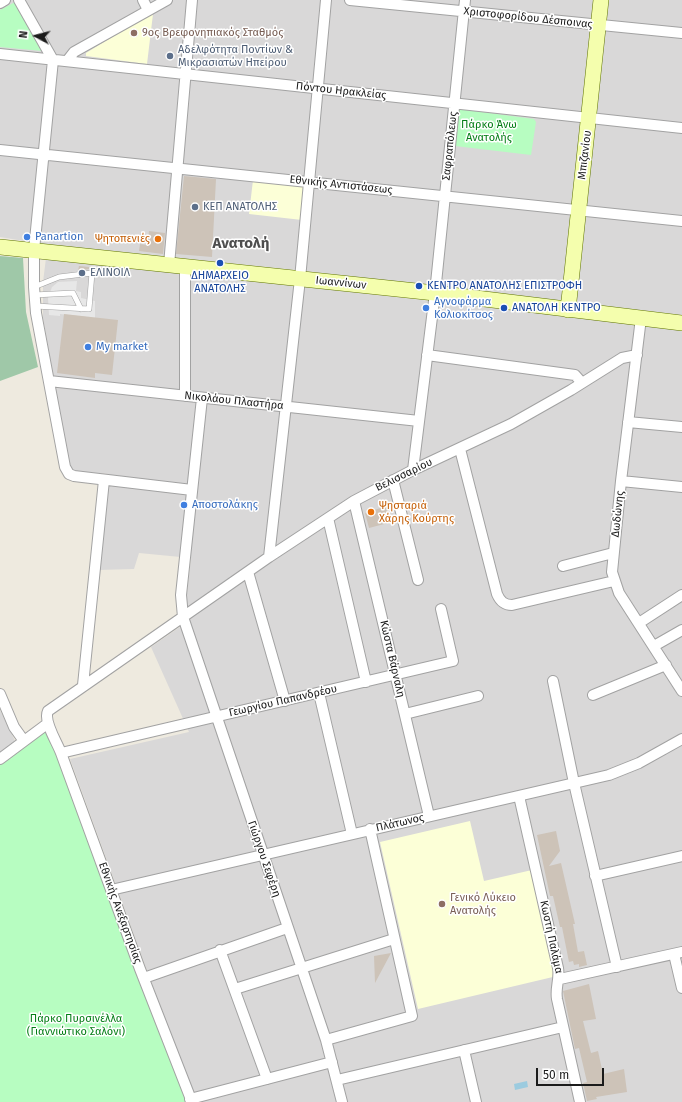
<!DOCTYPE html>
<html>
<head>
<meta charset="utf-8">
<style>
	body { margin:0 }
	#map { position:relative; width:682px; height:1102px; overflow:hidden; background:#eeeadf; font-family:"Fira Sans",sans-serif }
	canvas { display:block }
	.north { position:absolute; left:16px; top:16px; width:40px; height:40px; -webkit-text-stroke:3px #fff; paint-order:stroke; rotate:277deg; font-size:11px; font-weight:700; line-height:16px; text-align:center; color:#1b1b1b }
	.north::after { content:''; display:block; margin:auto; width:14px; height:18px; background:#1b1b1b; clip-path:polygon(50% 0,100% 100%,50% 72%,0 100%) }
	.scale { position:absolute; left:536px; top:1068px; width:68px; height:18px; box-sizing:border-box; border:2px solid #1b1b1b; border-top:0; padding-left:5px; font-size:12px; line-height:14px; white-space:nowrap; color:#1b1b1b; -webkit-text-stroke:3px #fff; paint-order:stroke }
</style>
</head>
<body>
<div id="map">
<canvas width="682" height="1102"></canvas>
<div class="north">N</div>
<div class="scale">50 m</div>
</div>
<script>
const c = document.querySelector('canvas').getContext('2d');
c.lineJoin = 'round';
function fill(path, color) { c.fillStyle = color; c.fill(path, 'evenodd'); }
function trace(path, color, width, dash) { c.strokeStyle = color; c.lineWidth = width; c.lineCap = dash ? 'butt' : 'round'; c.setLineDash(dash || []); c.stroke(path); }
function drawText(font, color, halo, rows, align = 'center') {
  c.font = font + ' "Fira Sans",sans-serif'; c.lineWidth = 3; c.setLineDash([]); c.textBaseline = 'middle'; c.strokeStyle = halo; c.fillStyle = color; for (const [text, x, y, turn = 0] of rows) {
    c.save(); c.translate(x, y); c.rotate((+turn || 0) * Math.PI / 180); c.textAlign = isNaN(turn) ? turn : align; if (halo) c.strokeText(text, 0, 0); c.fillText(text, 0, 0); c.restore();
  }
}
const residential = new Path2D(`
	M0 0H682V315L296 270 42 244 0 237Z
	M46 258 682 329V1102H197L157 998 70 759 189 732 151 647 190 620 186 602 191 558 139 553 134 569 98 570 108 474 72 471 68 466 43 318V282Z
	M0 710 16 743 0 755Z`);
const education = new Path2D(`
	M150 14H153L147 64 86 56V53Z
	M253 180 306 186 302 220 249 214Z
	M470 821 484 881 532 870 557 976 418 1009 380 842Z`);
const cemetery = new Path2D(`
	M0 256 23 258 26 312 38 367 0 381Z`);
const park = new Path2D(`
	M17 1 43 51 0 47V10Z
	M459 109 534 119 536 122 531 155 455 146Z
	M42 733H46L56 752 186 1102H0V764Z`);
const parking = new Path2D(`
	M77 281 76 291 81 292V298L95 301V318L60 314V316L49 315 48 298 52 287 58 282Z`);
const water = new Path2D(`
	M527 1081 528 1087 515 1090 514 1084Z`);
const building = new Path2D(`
	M184 176 216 179 212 257 176 254Z
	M149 231 165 233 163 254 139 251 140 244 147 245Z
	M79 266 89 267V269L78 271Z
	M64 314 118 320 112 375 95 373V378L57 373Z
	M387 506 392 522 369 528 365 513Z
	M556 831 560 851 549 866 561 863 575 924H573L578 952 584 951 587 965 579 967V964L574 965 573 961 569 962 562 927H560L553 896H550L537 835Z
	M391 953 375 983 374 956Z
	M589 984 596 1019 583 1021 591 1053 598 1051 603 1074 624 1069 627 1092 596 1097 597 1099 587 1101 583 1083 587 1082 579 1048 575 1049 563 991Z`);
const lane = new Path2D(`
	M34 287 59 277 92 273 89 309 35 306
	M34 295 73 293 81 309`);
const street = new Path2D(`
	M19 0 53 60 34 250V287L36 313 65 467 69 474 74 476 192 490
	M143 0 148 10
	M350 0 682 33
	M0 3 5 0
	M0 54 682 128
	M67 61 74 52 167 0
	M0 150 682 221
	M169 265 192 0
	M185 266V396
	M641 318 621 481 612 572 619 593 682 691
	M427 355 575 375 582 383
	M49 381 419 421
	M202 398 181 595 183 617 326 1040 342 1102
	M628 422 682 427
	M460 449 497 594C500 601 504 605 512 605L614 581
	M413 470 435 293 465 0
	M393 480 418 580
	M621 481 682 487
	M354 501 429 816
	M328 518 366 682
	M269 557 300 279 326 0
	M563 566 613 553
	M248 572 285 701
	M639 623 682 595
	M654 646 682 630
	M553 681 574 783 617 967
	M83 685 104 480
	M319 693 352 834
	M0 694 14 727 24 741
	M593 695 666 665
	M405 714 478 696
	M61 753 453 661 441 609
	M0 759 47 724
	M519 796 558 968C560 979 555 988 557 999L580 1102
	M595 876 682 856
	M111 890 609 775 639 763 682 739
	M220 950 267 1079
	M674 954 682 988
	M144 978 287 928
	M560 979 682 952
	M235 989 394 939
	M326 1040 412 1016 370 829
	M464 1050 476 1102
	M337 1080 563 1027
	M190 1099 332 1062
	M192 1102 140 969 61 753C57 742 43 721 48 711L269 557 354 501 413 470 511 424 571 390 622 358 637 355`);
const secondary = new Path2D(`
	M0 247 435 293 682 323
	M568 310 601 0`);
const markers = [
	[134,33,4,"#8d6e63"],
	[170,56,4,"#5c6f8a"],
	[195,207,4,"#5c6f8a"],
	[27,237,4,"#3f7fe0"],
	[158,239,4,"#e8710a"],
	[220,263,4,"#1a4fb4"],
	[82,273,4,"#5c6f8a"],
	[419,286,4,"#1a4fb4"],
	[426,308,4,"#3f7fe0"],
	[504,308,4,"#1a4fb4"],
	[88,347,4,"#3f7fe0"],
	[184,505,4,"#3f7fe0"],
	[371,512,4,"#e8710a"],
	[442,904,4,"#8d6e63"]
];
const streetNames = [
	["Χριστοφορίδου Δέσποινας",528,18,6],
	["Πόντου Ηρακλείας",341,91,6],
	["Σαφραπόλεως",450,146,-84],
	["Μπιζανίου",585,155,-83],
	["Εθνικής Αντιστάσεως",341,185,6],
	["Ιωαννίνων",341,283,6],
	["Νικολάου Πλαστήρα",234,401,6],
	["Βελισσαρίου",404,475,-26],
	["Δωδώνης",618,514,-84],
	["Κώστα Βάρναλη",392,659,77],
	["Γεωργίου Παπανδρέου",283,701,-13],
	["Πλάτωνος",400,823,-13],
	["Γιώργου Σεφέρη",264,859,71],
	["Εθνικής Ανεξαρτησίας",120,913,70],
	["Κωστή Παλάμα",551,937,78]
];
const educationNames = [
	["9ος Βρεφονηπιακός Σταθμός",142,33],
	["Γενικό Λύκειο",450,898],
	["Ανατολής",450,911]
];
const serviceNames = [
	["Αδελφότητα Ποντίων &",178,50],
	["Μικρασιατών Ηπείρου",178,63],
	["ΚΕΠ ΑΝΑΤΟΛΗΣ",203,207],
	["ΕΛΙΝΟΙΛ",90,273]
];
const parkNames = [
	["Πάρκο Άνω",489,125],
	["Ανατολής",489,138],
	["Πάρκο Πυρσινέλλα",76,1019],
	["(Γιαννιώτικο Σαλόνι)",76,1032]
];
const shopNames = [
	["Panartion",35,237],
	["Αγνοφάρμα",434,302],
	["Κολιοκίτσος",434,315],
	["My market",96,347],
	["Αποστολάκης",192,505]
];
const foodNames = [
	["Ψητοπενιές",150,239],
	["Ψησταριά",379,506,"left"],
	["Χάρης Κούρτης",379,519,"left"]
];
const transitNames = [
	["ΔΗΜΑΡΧΕΙΟ",220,276,"center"],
	["ΑΝΑΤΟΛΗΣ",220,289,"center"],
	["ΚΕΝΤΡΟ ΑΝΑΤΟΛΗΣ ΕΠΙΣΤΡΟΦΗ",427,286],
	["ΑΝΑΤΟΛΗ ΚΕΝΤΡΟ",512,308]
];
const districtNames = [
	["Ανατολή",241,244]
];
fill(residential, '#d9d8d8');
fill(education, '#fcffd7');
fill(cemetery, '#9fc8a8');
fill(park, '#b7fdc1');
fill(parking, '#e7e7e7');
fill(water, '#9ccbdf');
fill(building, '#cdc3b8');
trace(lane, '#a2a2a2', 6);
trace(street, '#a2a2a2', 12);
trace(secondary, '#5f7400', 16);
trace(lane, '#fff', 5);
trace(street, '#fff', 10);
trace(secondary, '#f4fead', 15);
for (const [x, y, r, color] of markers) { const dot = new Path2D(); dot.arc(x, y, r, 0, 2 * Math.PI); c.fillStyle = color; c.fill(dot); trace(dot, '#fff', 1.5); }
drawText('11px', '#1b1b1b', '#fff', streetNames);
drawText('11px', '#785e54', '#fff', educationNames, 'left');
drawText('11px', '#4e5e75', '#fff', serviceNames, 'left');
drawText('11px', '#047e16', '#fff', parkNames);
drawText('11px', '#366cbe', '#fff', shopNames, 'left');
drawText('11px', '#c56008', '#fff', foodNames, 'right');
drawText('11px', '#164399', '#fff', transitNames, 'left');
drawText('bold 15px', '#4e4e4e', '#fff', districtNames);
</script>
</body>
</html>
